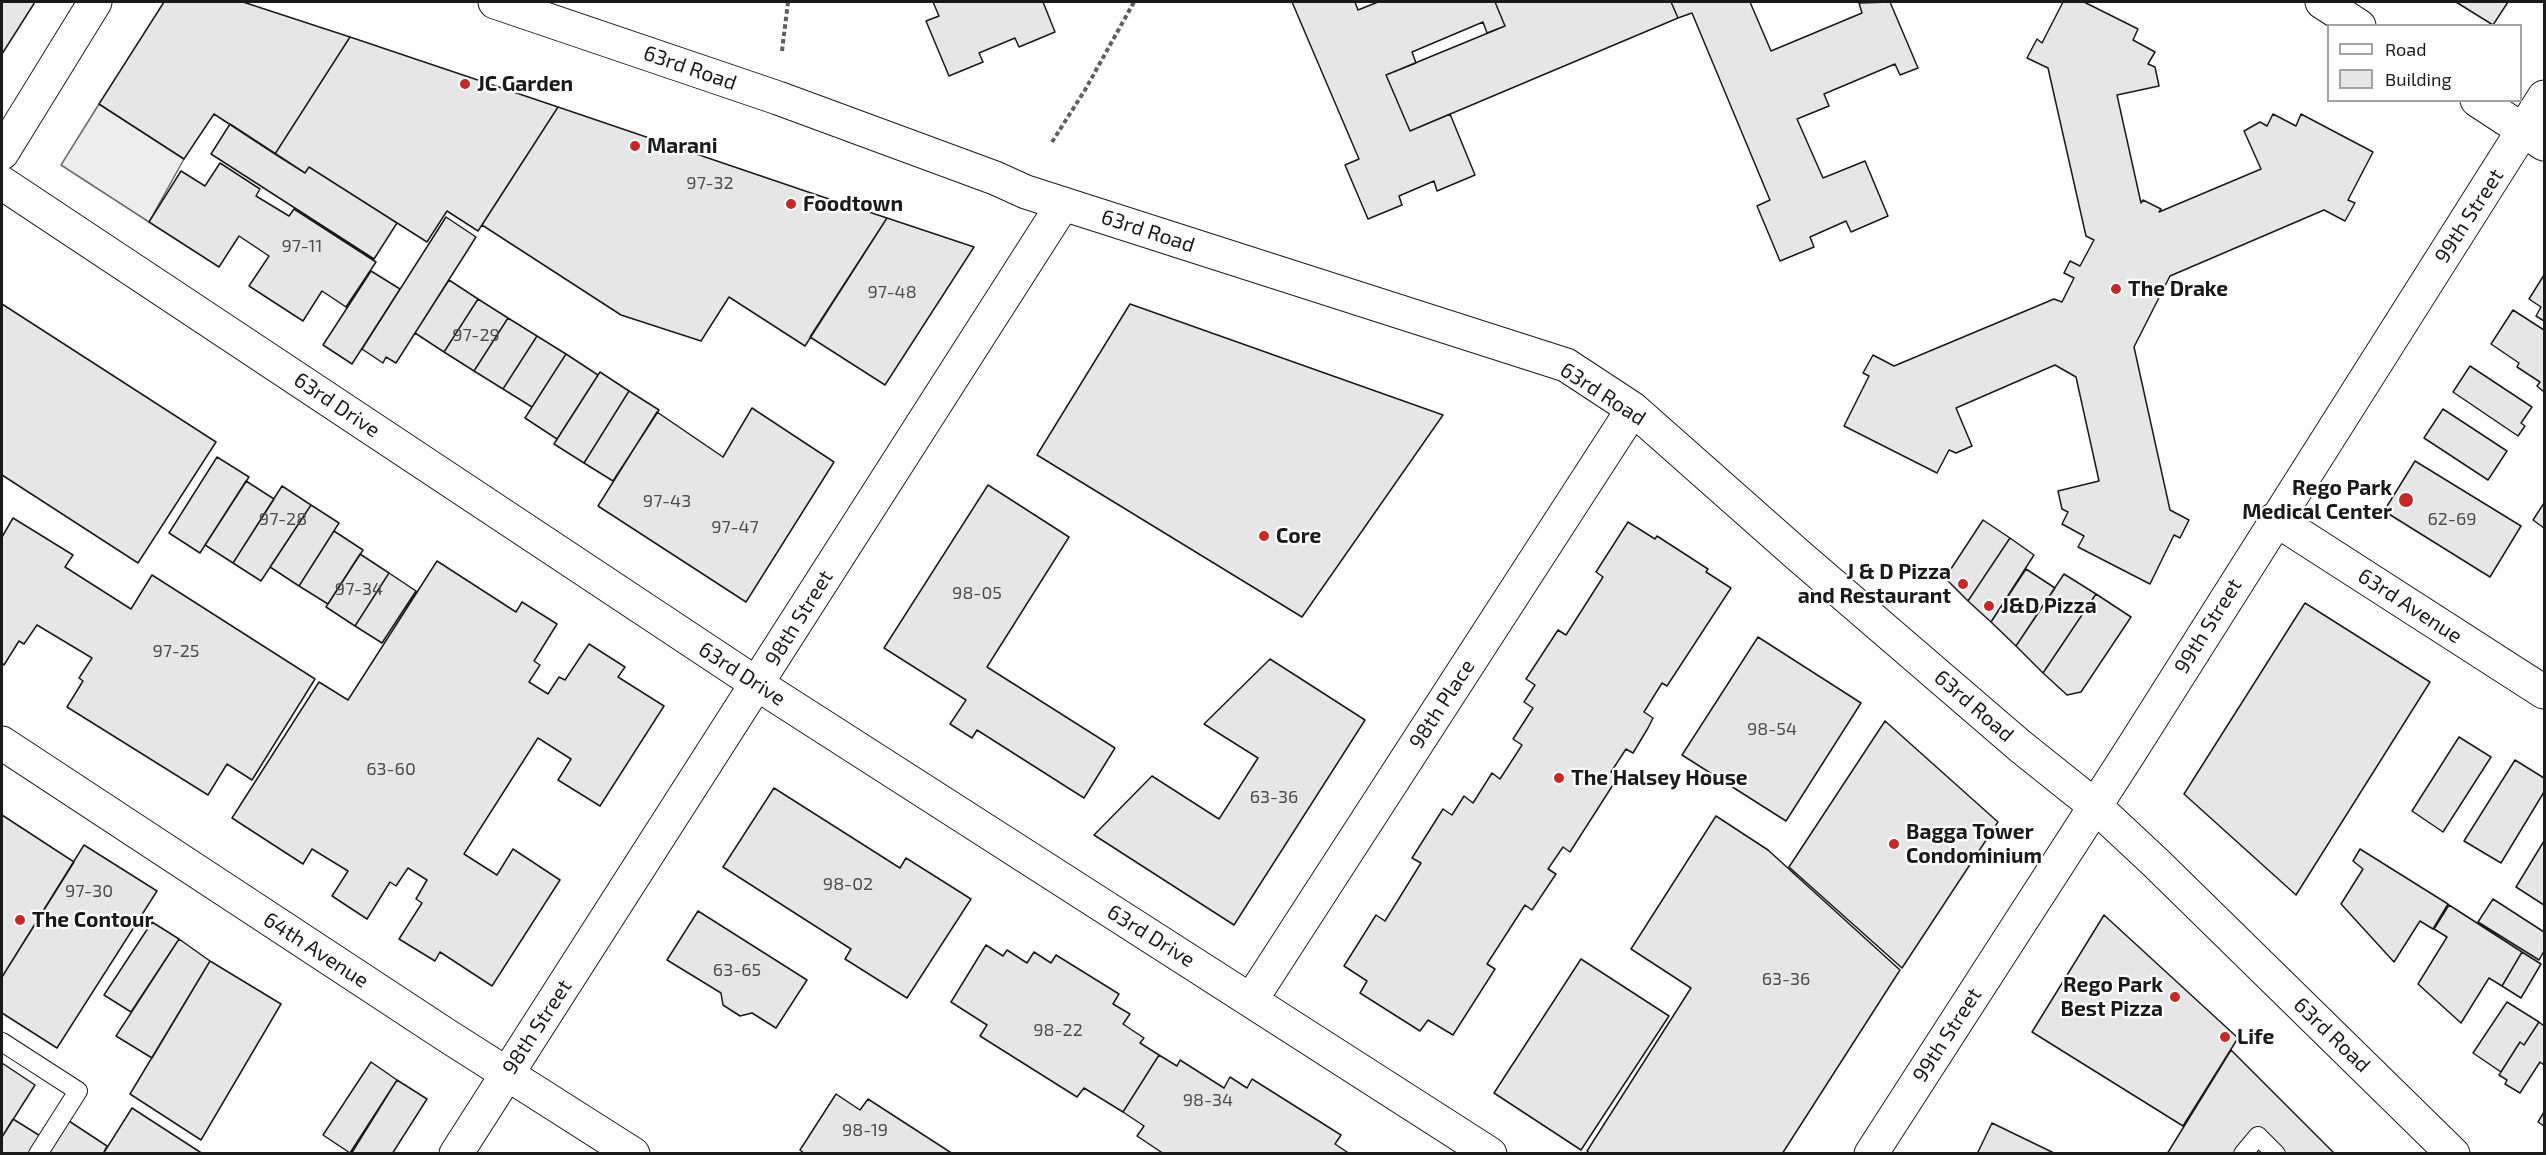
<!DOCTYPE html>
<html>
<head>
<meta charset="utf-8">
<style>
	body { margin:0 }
	#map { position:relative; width:2546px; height:1155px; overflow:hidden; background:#fff; font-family:"Exo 2",sans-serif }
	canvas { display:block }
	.frame { position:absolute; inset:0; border:3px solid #1a1a1a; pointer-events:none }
	.legend { position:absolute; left:2327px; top:24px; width:195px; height:78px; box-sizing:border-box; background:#fff; border:2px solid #a3a3a3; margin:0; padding:8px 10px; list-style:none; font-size:18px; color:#1a1a1a }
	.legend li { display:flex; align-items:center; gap:12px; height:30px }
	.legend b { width:30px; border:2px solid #a3a3a3 }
</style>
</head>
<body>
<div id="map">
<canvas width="2546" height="1155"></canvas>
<div class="frame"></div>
<ul class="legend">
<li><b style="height:8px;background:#fff"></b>Road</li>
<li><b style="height:16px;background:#e6e6e6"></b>Building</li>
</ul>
</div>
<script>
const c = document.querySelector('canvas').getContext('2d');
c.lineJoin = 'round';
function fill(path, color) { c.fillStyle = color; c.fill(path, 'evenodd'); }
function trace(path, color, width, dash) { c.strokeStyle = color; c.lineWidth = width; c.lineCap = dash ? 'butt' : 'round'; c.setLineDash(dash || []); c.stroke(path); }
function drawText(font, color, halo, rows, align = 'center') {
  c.font = font + ' "Exo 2",sans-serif'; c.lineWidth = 4.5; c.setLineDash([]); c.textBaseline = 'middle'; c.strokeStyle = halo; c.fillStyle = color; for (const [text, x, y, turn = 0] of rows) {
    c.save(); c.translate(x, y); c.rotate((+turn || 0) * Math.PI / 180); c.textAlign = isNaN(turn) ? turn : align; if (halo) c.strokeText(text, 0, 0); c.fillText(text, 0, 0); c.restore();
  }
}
const built = new Path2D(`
	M99 104 184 159 149 222 61 165Z`);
const building = new Path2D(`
	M2 2H35L2 54Z
	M164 2H243L350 37 275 154 214 114 184 159 99 104Z
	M933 2H1043L1055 32 1019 47 1015 38 979 53 983 62 949 76 926 21 939 16Z
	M1292 2H1355L1358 10 1378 2H1495L1505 26 1487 33 1483 22 1412 52 1416 63 1386 75 1410 131 1450 114 1475 175 1437 191 1434 181 1399 196 1402 205 1368 219 1345 165 1359 159Z
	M1495 2H1671L1678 18 1410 131 1386 75 1505 26Z
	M1671 2H1750L1771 51 1862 13 1859 3 1890 2 1918 68 1900 75 1895 64 1824 94 1829 106 1797 119 1823 178 1865 161 1888 216 1851 232 1846 221 1810 237 1814 247 1780 261 1757 206 1770 200 1692 13 1678 18Z
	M2063 2H2084L2138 29 2133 40 2155 52 2148 64 2155 67 2159 86 2117 95 2141 203 2143 200 2161 209 2159 212 2261 169 2244 131 2260 122 2267 126 2273 114 2296 126 2301 114 2373 152 2348 200 2355 203 2345 221 2324 210 2170 276 2134 347 2170 510 2189 520 2180 538 2174 535 2150 584 2078 547 2084 536 2062 524 2068 512 2062 509 2058 491 2099 481 2076 377 2055 365 1956 408 1972 446 1956 453 1949 450 1937 473 1844 426 1869 376 1863 373 1873 355 1894 366 2054 299 2062 302 2074 278 2064 273 2070 261 2080 266 2094 240 2086 236 2048 68 2027 58 2037 39 2042 43Z
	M2456 2H2508L2493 25Z
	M350 37 558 107 478 231 447 211 427 242 309 167 305 173 275 154Z
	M558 107 817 195 887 218 805 346 729 297 701 341 621 315 482 225Z
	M230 124 305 173 309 167 397 223 374 259 211 154Z
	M220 163 260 189 256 196 289 216 294 209 376 262 346 307 322 291 303 321 249 286 269 256 239 236 219 267 149 222 181 171 205 186Z
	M446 217 476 237 396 363 386 357 383 363 362 349Z
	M887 218 974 247 885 385 810 337Z
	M371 271 400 289 352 364 323 345Z
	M2544 275V321L2536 316 2541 307 2529 299Z
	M449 280 478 299 444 352 415 333Z
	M478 299 508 318 474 371 444 352Z
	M2 304 216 442 138 563 2 475Z
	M1130 304 1443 415 1302 617 1037 455Z
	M2513 310 2544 330V392L2537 386 2540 382 2517 367 2519 363 2491 344Z
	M508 318 537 336 503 389 474 371Z
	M537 336 566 354 532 407 503 389Z
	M566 354 598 375 557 439 525 418Z
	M2470 366 2532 407 2521 423 2525 426 2518 436 2453 392Z
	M600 372 629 391 584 463 554 444Z
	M629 391 659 410 613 481 584 463Z
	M752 408 834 462 746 602 598 506 657 412 723 457Z
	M2443 409 2507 451 2488 480 2424 438Z
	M217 457 249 477 200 553 169 533Z
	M2415 461 2521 526 2490 577 2384 511Z
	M246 481 274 499 233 563 205 545Z
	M988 485 1069 537 987 667 1115 748 1084 798 977 730 972 738 950 724 966 700 884 648Z
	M282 486 311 505 261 581 233 563Z
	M2544 503V528L2533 520Z
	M311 505 339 523 299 586 270 567Z
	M13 518 73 555 65 567 131 609 152 575 315 679 252 780 227 764 208 795 67 707 83 681 79 678 92 658 37 625 24 644 19 641 4 665 2 663V537Z
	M1983 520 2010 538 1968 601 1945 578Z
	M1628 522 1655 539 1657 536 1708 569 1706 572 1731 588 1667 686 1662 683 1644 712 1653 718 1648 728 1633 753 1626 749 1611 772 1618 777 1570 852 1563 847 1548 869 1556 874 1532 910 1525 905 1487 964 1495 969 1453 1035 1428 1020 1420 1031 1360 993 1367 981 1344 966 1376 915 1385 921 1421 863 1412 858 1443 809 1452 815 1464 796 1473 803 1492 773 1500 779 1522 745 1513 739 1533 708 1524 702 1535 685 1526 679 1558 630 1566 635 1603 577 1596 572Z
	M334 531 363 550 328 604 299 586Z
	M2010 538 2034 555 1991 622 1968 601Z
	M360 554 389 573 355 626 326 607Z
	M437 561 516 612 522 602 557 624 534 661 540 665 529 682 548 694 559 677 565 680 589 644 625 667 618 677 664 706 600 806 558 780 571 759 538 738 464 854 497 875 513 849 560 880 492 986 440 952 435 961 399 939 422 903 416 899 427 880 408 868 396 886 390 882 367 919 332 896 348 871 312 849 303 864 232 818 319 682 348 700Z
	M2026 569 2055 588 2016 646 1991 622Z
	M389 573 416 591 382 643 355 626Z
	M2064 574 2096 594 2043 673 2016 646Z
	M2096 594 2131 617 2081 692 2067 695 2043 673Z
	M2305 603 2430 682 2296 895 2184 794Z
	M1758 637 1861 703 1786 821 1682 755Z
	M1270 659 1365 720 1234 925 1094 835 1152 776 1219 819 1258 758 1204 724Z
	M1885 721 1998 822 1902 968 1789 867Z
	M2459 737 2491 757 2443 832 2412 811Z
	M2515 760 2544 778V792L2501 863 2464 841Z
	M774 788 900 868 906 858 971 899 907 998 845 959 851 949 723 867Z
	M2 815 74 862 2 977Z
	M1716 816 1768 850 1900 970 1782 1154H1591L1587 1151 1691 988 1631 949Z
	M2544 841V905L2516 887Z
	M84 845 157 891 57 1048 2 1013V977Z
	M2360 849 2448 904 2433 929 2420 921 2394 962 2341 904 2363 869 2353 861Z
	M2493 899 2544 932V951L2539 960 2478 922Z
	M2449 905 2522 952 2502 986 2489 978 2461 1023 2418 984 2447 937 2434 929Z
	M698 911 807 980 776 1028 752 1013 740 1016 723 1005 721 993 667 960Z
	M2104 915 2238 1038 2183 1126 2032 1032Z
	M152 922 179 939 131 1012 104 995Z
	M179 939 210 961 152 1058 116 1036Z
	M986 945 1003 956 1007 950 1027 963 1034 952 1051 963 1056 955 1119 994 1113 1004 1130 1014 1123 1024 1144 1038 1140 1043 1159 1055 1123 1112 1084 1088 1077 1097 980 1036 987 1025 951 1002Z
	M2522 952 2541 964 2521 998 2502 986Z
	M1581 959 1669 1016 1581 1150 1494 1093Z
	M210 961 281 1004 201 1140 130 1094Z
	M2507 1002 2539 1022 2524 1045 2520 1042 2501 1072 2473 1053Z
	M2539 1022 2544 1026V1065L2540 1062 2520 1093 2505 1084 2507 1080 2499 1075 2520 1042 2524 1045Z
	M2231 1050 2335 1154H2167Z
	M1159 1055 1177 1066 1180 1060 1224 1088 1230 1077 1247 1088 1252 1079 1341 1135 1335 1144 1350 1154H1164L1137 1136 1144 1126 1123 1112Z
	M371 1062 397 1080 350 1153 323 1135Z
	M2 1063 35 1085 2 1137Z
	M397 1080 427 1099 392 1154H351Z
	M836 1094 860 1110 868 1099 953 1154H805L800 1150Z
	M132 1108 203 1154H103Z
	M2544 1112V1126L2538 1122Z
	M13 1119 42 1137 32 1154H2V1137Z
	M69 1121 107 1146 103 1154H48Z
	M1992 1123 2056 1154H1977Z`);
const path = new Path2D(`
	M782 51 788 2
	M1052 142 1085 90 1134 2`);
const lane = new Path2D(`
	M2 1042 78 1091 38 1154
	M2243 1154 2258 1136 2276 1154`);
const street = new Path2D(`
	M495 2 778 98 995 178 1026 192 1566 365 1633 409 1798 555 2020 746 2095 806 2156 863 2453 1154
	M2322 2 2359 26
	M2477 100 2544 144
	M2 153 95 2
	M2 183 757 684 1490 1154
	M2275 519 2544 692
	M2 743 446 1035 633 1154
	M1251 1000 1633 409
	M456 1154 1063 204
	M1871 1154 2130 752 2544 97`);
const markers = [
	[465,84,6,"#c62828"],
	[635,146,6,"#c62828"],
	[791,204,6,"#c62828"],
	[2116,289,6,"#c62828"],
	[2406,500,8,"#c62828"],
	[1264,536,6,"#c62828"],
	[1963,584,6,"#c62828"],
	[1989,606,6,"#c62828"],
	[1559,778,6,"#c62828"],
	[1894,844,6,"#c62828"],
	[20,920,6,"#c62828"],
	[2175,997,6,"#c62828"],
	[2225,1037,6,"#c62828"]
];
const numberNames = [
	["97-32",710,183],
	["97-11",302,246],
	["97-48",892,292],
	["97-29",476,335],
	["97-43",667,501],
	["97-28",283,519],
	["62-69",2452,519],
	["97-47",735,527],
	["97-34",359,589],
	["98-05",977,593],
	["97-25",176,651],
	["98-54",1772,729],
	["63-60",391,769],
	["63-36",1274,797],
	["98-02",848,884],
	["97-30",89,891],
	["63-65",737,970],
	["63-36",1786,979],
	["98-22",1058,1030],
	["98-34",1208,1100],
	["98-19",865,1130]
];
const streetNames = [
	["63rd Road",690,68,19],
	["99th Street",2469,216,-57],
	["63rd Road",1148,231,18],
	["63rd Road",1603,394,33],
	["63rd Drive",337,405,34],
	["63rd Avenue",2410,606,33],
	["98th Street",799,618,-58],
	["99th Street",2208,626,-58],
	["63rd Drive",742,674,33],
	["98th Place",1442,704,-57],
	["63rd Road",1974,706,41],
	["63rd Drive",1151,936,32],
	["64th Avenue",316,950,33],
	["98th Street",537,1027,-57],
	["99th Street",1947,1035,-57],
	["63rd Road",2332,1035,44]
];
const poiNames = [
	["JC Garden",477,84],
	["Marani",647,146],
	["Foodtown",803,204],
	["The Drake",2128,289],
	["Rego Park",2392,488,"right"],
	["Medical Center",2392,512,"right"],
	["Core",1276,536],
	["J & D Pizza",1951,572,"right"],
	["and Restaurant",1951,596,"right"],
	["J&D Pizza",2001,606],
	["The Halsey House",1571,778],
	["Bagga Tower",1906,832],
	["Condominium",1906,856],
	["The Contour",32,920],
	["Rego Park",2163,985,"right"],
	["Best Pizza",2163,1009,"right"],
	["Life",2237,1037]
];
fill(built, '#ededed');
trace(built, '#6a6a6a', 1.5);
fill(building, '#e6e6e6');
trace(building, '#1a1a1a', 1.5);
trace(lane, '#1a1a1a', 20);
trace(street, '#1a1a1a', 35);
trace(path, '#5f5f5f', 4, [4.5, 3]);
trace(lane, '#fff', 18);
trace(street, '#fff', 33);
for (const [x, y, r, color] of markers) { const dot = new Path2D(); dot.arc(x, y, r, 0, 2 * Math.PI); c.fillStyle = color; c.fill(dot); trace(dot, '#fff', 2); }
drawText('18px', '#4d4d4d', null, numberNames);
drawText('21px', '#1a1a1a', '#fff', streetNames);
drawText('bold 21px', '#1a1a1a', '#fff', poiNames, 'left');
</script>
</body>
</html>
